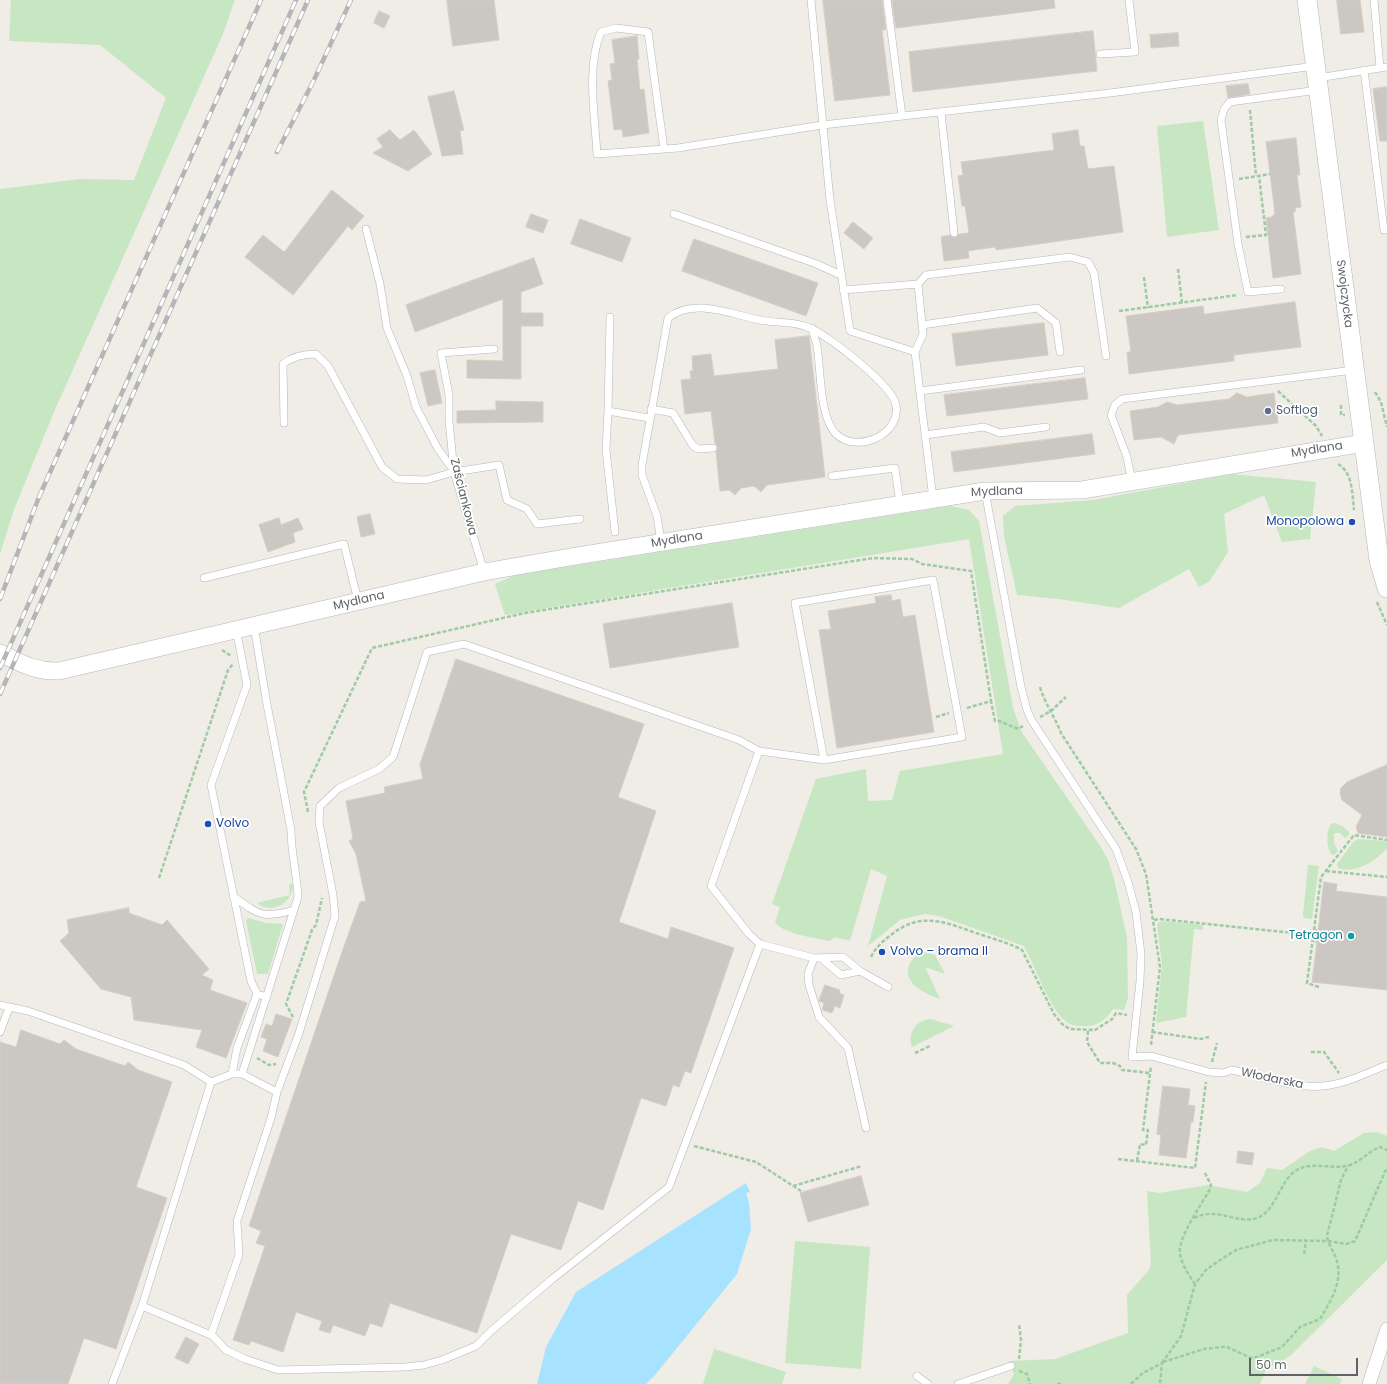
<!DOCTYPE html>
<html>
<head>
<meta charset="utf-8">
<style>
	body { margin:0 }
	#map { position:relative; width:1387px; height:1384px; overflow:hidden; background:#f0ece6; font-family:Poppins,sans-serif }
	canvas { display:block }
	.scale { position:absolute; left:1249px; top:1358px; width:109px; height:18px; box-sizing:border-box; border:2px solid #5d6266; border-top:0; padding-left:5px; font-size:12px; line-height:14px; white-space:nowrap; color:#5d6266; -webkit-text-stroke:3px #fff; paint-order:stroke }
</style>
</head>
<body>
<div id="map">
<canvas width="1387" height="1384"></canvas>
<div class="scale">50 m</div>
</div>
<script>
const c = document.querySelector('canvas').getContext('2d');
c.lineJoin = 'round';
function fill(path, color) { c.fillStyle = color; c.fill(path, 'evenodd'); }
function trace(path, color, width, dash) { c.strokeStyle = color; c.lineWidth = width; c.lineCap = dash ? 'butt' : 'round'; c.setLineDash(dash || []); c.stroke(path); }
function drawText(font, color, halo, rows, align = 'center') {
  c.font = font + ' Poppins,sans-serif'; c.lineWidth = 3.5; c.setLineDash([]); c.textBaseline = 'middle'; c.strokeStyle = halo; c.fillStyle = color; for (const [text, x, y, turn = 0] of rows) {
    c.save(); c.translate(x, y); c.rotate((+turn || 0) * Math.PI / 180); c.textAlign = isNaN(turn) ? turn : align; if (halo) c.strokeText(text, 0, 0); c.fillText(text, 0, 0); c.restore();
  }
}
const green = new Path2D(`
	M11 0H235L223 34 54 412 15 507 0 554V189L80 179 134 180 166 98 100 45 9 41Z
	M1203 121 1219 230 1167 237 1157 126Z
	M1232 474 1316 482 1310 539 1282 542 1264 495 1224 514 1228 552 1209 582 1199 587 1189 569 1119 608 1058 599 1017 595 1004 536 1003 516 1015 506 1094 500Z
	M950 506 969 510 979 521 1013 707 1021 731 1101 847 1108 860 1114 879 1127 937 1128 998 1124 1010 1113 1009C1108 1018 1097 1027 1086 1026 1078 1026 1069 1026 1063 1019 1048 1004 1035 966 1024 946L939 916 924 914 900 920 868 946 887 876 871 869 850 941 834 937 830 941C815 938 785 934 775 923L780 907 772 904 816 779 866 769 868 801 892 800 900 771 1003 754 969 539 505 615 495 584 515 575Z
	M1335 823 1342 826 1349 832V835L1345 838 1340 833H1334V843L1338 851 1334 855H1332C1326 848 1326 831 1331 824Z
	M1359 839 1385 841 1387 843V848C1376 861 1356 874 1338 868L1337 864 1353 842Z
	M1308 865 1319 866 1312 919 1304 918 1303 915Z
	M289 884H293C293 903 273 915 257 903L290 895Z
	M248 918 266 923 283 924 268 974H257L246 921Z
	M1161 921 1203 925V930L1194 929 1186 1017 1156 1023 1162 965 1157 924Z
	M925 952 935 955 945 974 925 967 940 999C926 994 900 983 910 963 913 957 919 953 925 952Z
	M931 1019 954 1026 912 1047C907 1033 916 1020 931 1019Z
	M1377 1132 1387 1136V1260L1290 1356 1266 1370 1260 1384H1008L1014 1374 1009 1361 1055 1359 1128 1333 1127 1295 1149 1270 1151 1264 1147 1191 1159 1193 1208 1185 1247 1192 1260 1183 1267 1168 1282 1170 1310 1151 1322 1147 1334 1151 1364 1133Z
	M795 1241 870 1247 861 1369 785 1363Z
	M714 1349 786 1372 782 1384H703Z
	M1314 1366 1342 1379 1340 1384H1305Z`);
const water = new Path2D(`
	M746 1183 750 1192 746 1193 749 1203 751 1229 737 1274 655 1375 646 1384H537L546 1347 576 1292Z`);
const building = new Path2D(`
	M447 0H494L499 40 453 46Z
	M823 0H882L886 30H882L890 95 835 101Z
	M892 0H1054L1055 8 896 28Z
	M1337 0H1360L1364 32 1341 34Z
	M379 11 390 16 384 28 374 23Z
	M1093 31 1097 71 913 92 909 52Z
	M1178 33 1179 46 1151 48 1150 35Z
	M637 36 639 59H637L640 90 644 89 649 133 623 137 622 129 614 130 608 81 612 80 610 64 615 63 612 40Z
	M1248 84 1250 94 1228 98 1226 86Z
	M1387 87V141H1380L1373 89Z
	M454 91 464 130 460 131 463 154 442 156 428 97Z
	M390 130 400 140 414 130 432 154 408 171 373 153 383 147 377 139Z
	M1078 130 1080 146H1084L1088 169 1114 166 1123 232 996 250 995 247 968 251 969 258 944 261 941 237 950 235 955 238 959 234 969 233 965 206H962L958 176 963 175 961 162 1054 150 1052 134Z
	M1296 138 1300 175H1297L1301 207 1295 208 1296 211 1293 212 1301 274 1273 278 1266 218 1272 217 1275 213 1266 142Z
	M332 190 364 216 352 230 348 226 293 295 245 257 263 235 284 252Z
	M531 214 548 220 543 233 526 227Z
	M580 219 631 238 622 262 571 244Z
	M853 222 873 238 864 249 844 233Z
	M694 239 818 283 806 316 682 271Z
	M534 258 543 284 521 292V313H543V326H521V379L467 378V360L503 361V299L415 332 406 305Z
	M1295 302 1301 347 1234 355V361L1129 374 1127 352H1131L1126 316 1203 306 1204 314Z
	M1044 323 1048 355 956 366 952 334Z
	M809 336 825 477 767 485 761 492 754 486 741 488 735 495 729 490 720 491 716 452 718 447 715 443 711 411 685 414 681 380 691 379 690 371H693L692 356 711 354 714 376 778 369 775 340Z
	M435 370 442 403 428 406 420 373Z
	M1085 378 1088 399 947 416 944 395Z
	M1237 393 1247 397 1274 393 1278 423 1178 435 1174 444 1161 437 1134 440 1130 411 1158 407 1167 402 1177 405 1229 399Z
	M496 401 543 402V422L457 423V411L496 410Z
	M1092 434 1095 454 954 472 951 452Z
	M370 514 375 534 361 537 357 517Z
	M279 518 281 525 298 518 303 529 293 533 295 542 268 552 259 525Z
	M891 595 892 601 900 599 903 617 915 615 934 732 837 748 819 630 831 629 828 611 876 603 875 597Z
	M732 603 739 647 610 668 603 624Z
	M456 659 644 724 618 797 656 811 619 922 668 939 671 927 734 948 691 1073 685 1071 679 1087 673 1085 666 1106 641 1098 603 1210 578 1201 561 1250 511 1234 477 1333 390 1303 382 1327 370 1323 365 1336 333 1325 330 1333 319 1330 322 1321 296 1312 283 1352 251 1341 249 1345 233 1340 265 1246 256 1243 261 1231 249 1226 342 952 360 902 366 901 356 854 349 841 353 839 346 801 385 793 384 787 423 779 420 765Z
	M1387 765V837L1358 833 1356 827 1362 815 1342 800 1340 794 1341 788 1347 782Z
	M1324 882 1337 884 1336 891 1387 897V990L1312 982 1317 942H1314L1315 929 1318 930Z
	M129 908V913L162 925 167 920 209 969 202 975 213 980 210 990 247 1003 226 1058 196 1047 202 1030 134 1020 131 997 101 989 60 941 69 933 67 920Z
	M825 985 840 990 839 993 844 995 840 1008 835 1006 832 1013 822 1010 824 1003 819 1001Z
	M276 1014 292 1019 278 1057 263 1051 267 1039 261 1037 266 1024 272 1026Z
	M21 1030 60 1044 64 1040 76 1049 125 1066 128 1062 138 1070 172 1082 136 1187 167 1198 116 1349 84 1338 68 1384H0V1042L16 1047Z
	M1163 1086 1190 1089 1188 1105 1195 1106 1193 1122H1191L1186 1158 1159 1155 1161 1135 1157 1134Z
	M1238 1151 1254 1153 1252 1165 1237 1163Z
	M861 1176 869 1205 808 1222 800 1193Z
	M186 1337 199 1344 188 1364 175 1358Z`);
const path = new Path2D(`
	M1250 110 1256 176
	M1239 179 1270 174
	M1246 237 1266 235 1259 176
	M1178 269 1182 303
	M1144 277 1148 308
	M1119 311 1238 295
	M1278 391 1316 426 1322 436
	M1375 392 1381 402 1387 427
	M1341 405V415H1345
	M1338 464C1353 473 1352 493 1354 510
	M1377 602 1387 625
	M222 650 231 656
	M1040 687C1045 704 1055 717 1061 733L1136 849 1146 874 1160 967 1151 1045
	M967 708 991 701 995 721H999L1018 729 1023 726
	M936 717 949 713
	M1040 717 1051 711 1066 697
	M308 812 304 792 372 648 525 613 873 558 912 559 922 564 971 571 991 701
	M1326 871 1387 877
	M159 878 228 670 233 664
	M1154 920 1159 919 1313 935
	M871 957C876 947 882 942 891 935 921 910 947 923 979 934 994 939 1009 943 1022 950L1054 1014 1062 1024 1070 1029 1095 1030 1112 1019 1116 1013 1127 1015
	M1319 987 1307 983 1321 877 1354 835 1387 840
	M293 1017 286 1004 312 930 316 925 322 898
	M1088 1031 1087 1042 1100 1063H1113L1120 1066 1122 1070 1150 1073
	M1152 1032 1201 1039 1209 1037
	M1311 1052H1324L1339 1073
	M915 1053 930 1046
	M257 1058 269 1065 276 1064
	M1212 1062 1217 1043
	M694 1146 756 1162 801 1191
	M1118 1159 1195 1168 1206 1082
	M1137 1161 1140 1144 1146 1145 1148 1130H1143L1151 1066
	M793 1186 862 1166
	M1194 1218C1217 1206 1238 1225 1257 1218 1276 1211 1279 1183 1295 1171 1310 1161 1329 1169 1346 1166 1359 1164 1368 1151 1380 1147L1387 1150
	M1304 1254 1306 1241
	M1195 1284C1189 1275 1181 1264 1180 1253 1178 1237 1202 1204 1210 1189L1211 1185 1205 1173
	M1019 1359 1021 1340 1019 1324
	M1163 1362 1204 1349 1221 1347H1227L1251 1358 1257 1357 1282 1347 1300 1327 1320 1319C1331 1300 1344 1281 1336 1258 1333 1250 1328 1244 1327 1236L1341 1180 1348 1166
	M1162 1363 1181 1336 1195 1284 1206 1270 1217 1262 1236 1250 1273 1240 1328 1241 1346 1244 1355 1241 1387 1167
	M1019 1371 1027 1374 1030 1384
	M1057 1384H1063
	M1131 1384 1143 1373 1162 1363 1160 1384`);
const service = new Path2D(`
	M811 0 830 200 850 331 915 352 933 499
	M887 0 902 116
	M1374 0 1380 68
	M1100 54 1135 52 1129 0
	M1364 70 1384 230H1387
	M1318 78 1387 67
	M941 112 954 233
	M664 149 648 32 616 28 601 32C586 66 595 117 597 154L678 148 822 125 1110 93 1315 66
	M674 214 814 263 841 275
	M366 229 380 284 387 328 407 376 416 407 438 449 454 471
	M918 284 926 275 1070 257 1088 262 1094 273 1106 356
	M1281 289 1248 292 1238 244 1221 120 1224 109 1230 102 1318 90
	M843 290 918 284 923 334 915 352
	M610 317 608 411 649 418
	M922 325 1037 308 1056 323 1060 352
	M920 391 1081 370
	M651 409 673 413 693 446 699 449 713 448
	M608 411 606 450 615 532
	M284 423 283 364C293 356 304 354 316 354L328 366 382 467 397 479 426 480 454 472 499 465 507 500 527 509 537 524 580 519
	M925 435 984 427 1000 433 1046 427
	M832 476 895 468 900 504
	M1132 482 1127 457 1111 415 1115 405 1122 399 1354 370
	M985 491 1021 687 1027 710 1032 721 1116 849 1128 882 1136 912 1141 954 1140 981 1132 1057 1151 1056 1209 1072 1223 1073 1232 1070C1258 1076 1298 1089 1323 1086 1345 1084 1367 1073 1387 1065
	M661 542 657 516 642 475V465L668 318C693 298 728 313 755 319 774 324 794 320 812 329 830 337 892 385 896 405 901 435 857 454 836 434 819 417 821 368 817 346 816 340 813 334 812 328
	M484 572 454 472 449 421V395L441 353 494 349
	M204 578 344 544 358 601
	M236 629 247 685 211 785 251 981 257 994 267 997
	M759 751 824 760 962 737 933 580 795 603 824 760
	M233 896C259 915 262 919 294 910
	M814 958 808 974 809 985 819 1017 848 1048 866 1128
	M822 959 841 975 860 971
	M0 1005 28 1011 184 1065 211 1082
	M0 1032 9 1008
	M232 1074 237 1048 257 994
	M242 1074 298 897C297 874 291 853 291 830L266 699 254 625
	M211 1082 232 1074H242L277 1092 299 1033 335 916 333 895 319 822 320 806 339 788 379 769 393 757 427 652 464 644 739 740 759 751 711 886 749 934 760 944 814 958 843 957 860 971 888 987
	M142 1306 213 1336 226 1350 245 1359 278 1370 405 1367 424 1365 442 1360 476 1346 491 1331 551 1280 669 1187 760 944
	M211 1335 239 1255 237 1221 271 1118 277 1092
	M917 1376 928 1384
	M112 1384 142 1306 211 1082
	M958 1384 1011 1366`);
const minor = new Path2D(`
	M1369 1384 1387 1329`);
const tertiary = new Path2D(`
	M0 653C21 663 35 672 59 671L484 572 576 556 985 491 1082 490 1364 443`);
const secondary = new Path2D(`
	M1307 0 1379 560 1387 588`);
const rail = new Path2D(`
	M277 152 313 82 351 0
	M0 599 39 497 261 0
	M0 668 296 0
	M0 694 308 0`);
const markers = [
	[1268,411,4,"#5c6f8a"],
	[1352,522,4,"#1a4fb4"],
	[208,824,4,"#1a4fb4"],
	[1351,936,4,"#0f9aa8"],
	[882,952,4,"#1a4fb4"]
];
const streetNames = [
	["Swojczycka",1344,294,83],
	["Mydlana",1317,450,-9],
	["Mydlana",997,492,-2],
	["Zaściankowa",463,497,76],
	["Mydlana",677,540,-9],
	["Mydlana",359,601,-13],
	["Włodarska",1272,1079,12]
];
const serviceNames = [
	["Softlog",1276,411]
];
const transitNames = [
	["Monopolowa",1344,522,"right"],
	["Volvo",216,824],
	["Volvo – brama II",890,952]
];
const cultureNames = [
	["Tetragon",1343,936]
];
fill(green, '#c7e7c3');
fill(water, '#a7e3ff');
fill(building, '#cbc7c3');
trace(building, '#d5cec4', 1);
trace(service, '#b3b7bb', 8);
trace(minor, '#b3b7bb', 14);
trace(tertiary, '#b3b7bb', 18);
trace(secondary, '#b2b6bb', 20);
trace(path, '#9dcba4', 2.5, [4, 2]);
trace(service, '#fff', 7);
trace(minor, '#fff', 13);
trace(tertiary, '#fff', 17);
trace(secondary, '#fff', 19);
trace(rail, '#b4b5b6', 4.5);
trace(rail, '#fff', 3, [9]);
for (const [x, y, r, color] of markers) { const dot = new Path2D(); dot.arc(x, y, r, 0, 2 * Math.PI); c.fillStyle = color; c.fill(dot); trace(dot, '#fff', 1.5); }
drawText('12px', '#5d6266', '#fff', streetNames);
drawText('12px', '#4e5e75', '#fff', serviceNames, 'left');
drawText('12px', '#164399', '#fff', transitNames, 'left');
drawText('12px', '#0d838f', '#fff', cultureNames, 'right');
</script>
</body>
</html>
